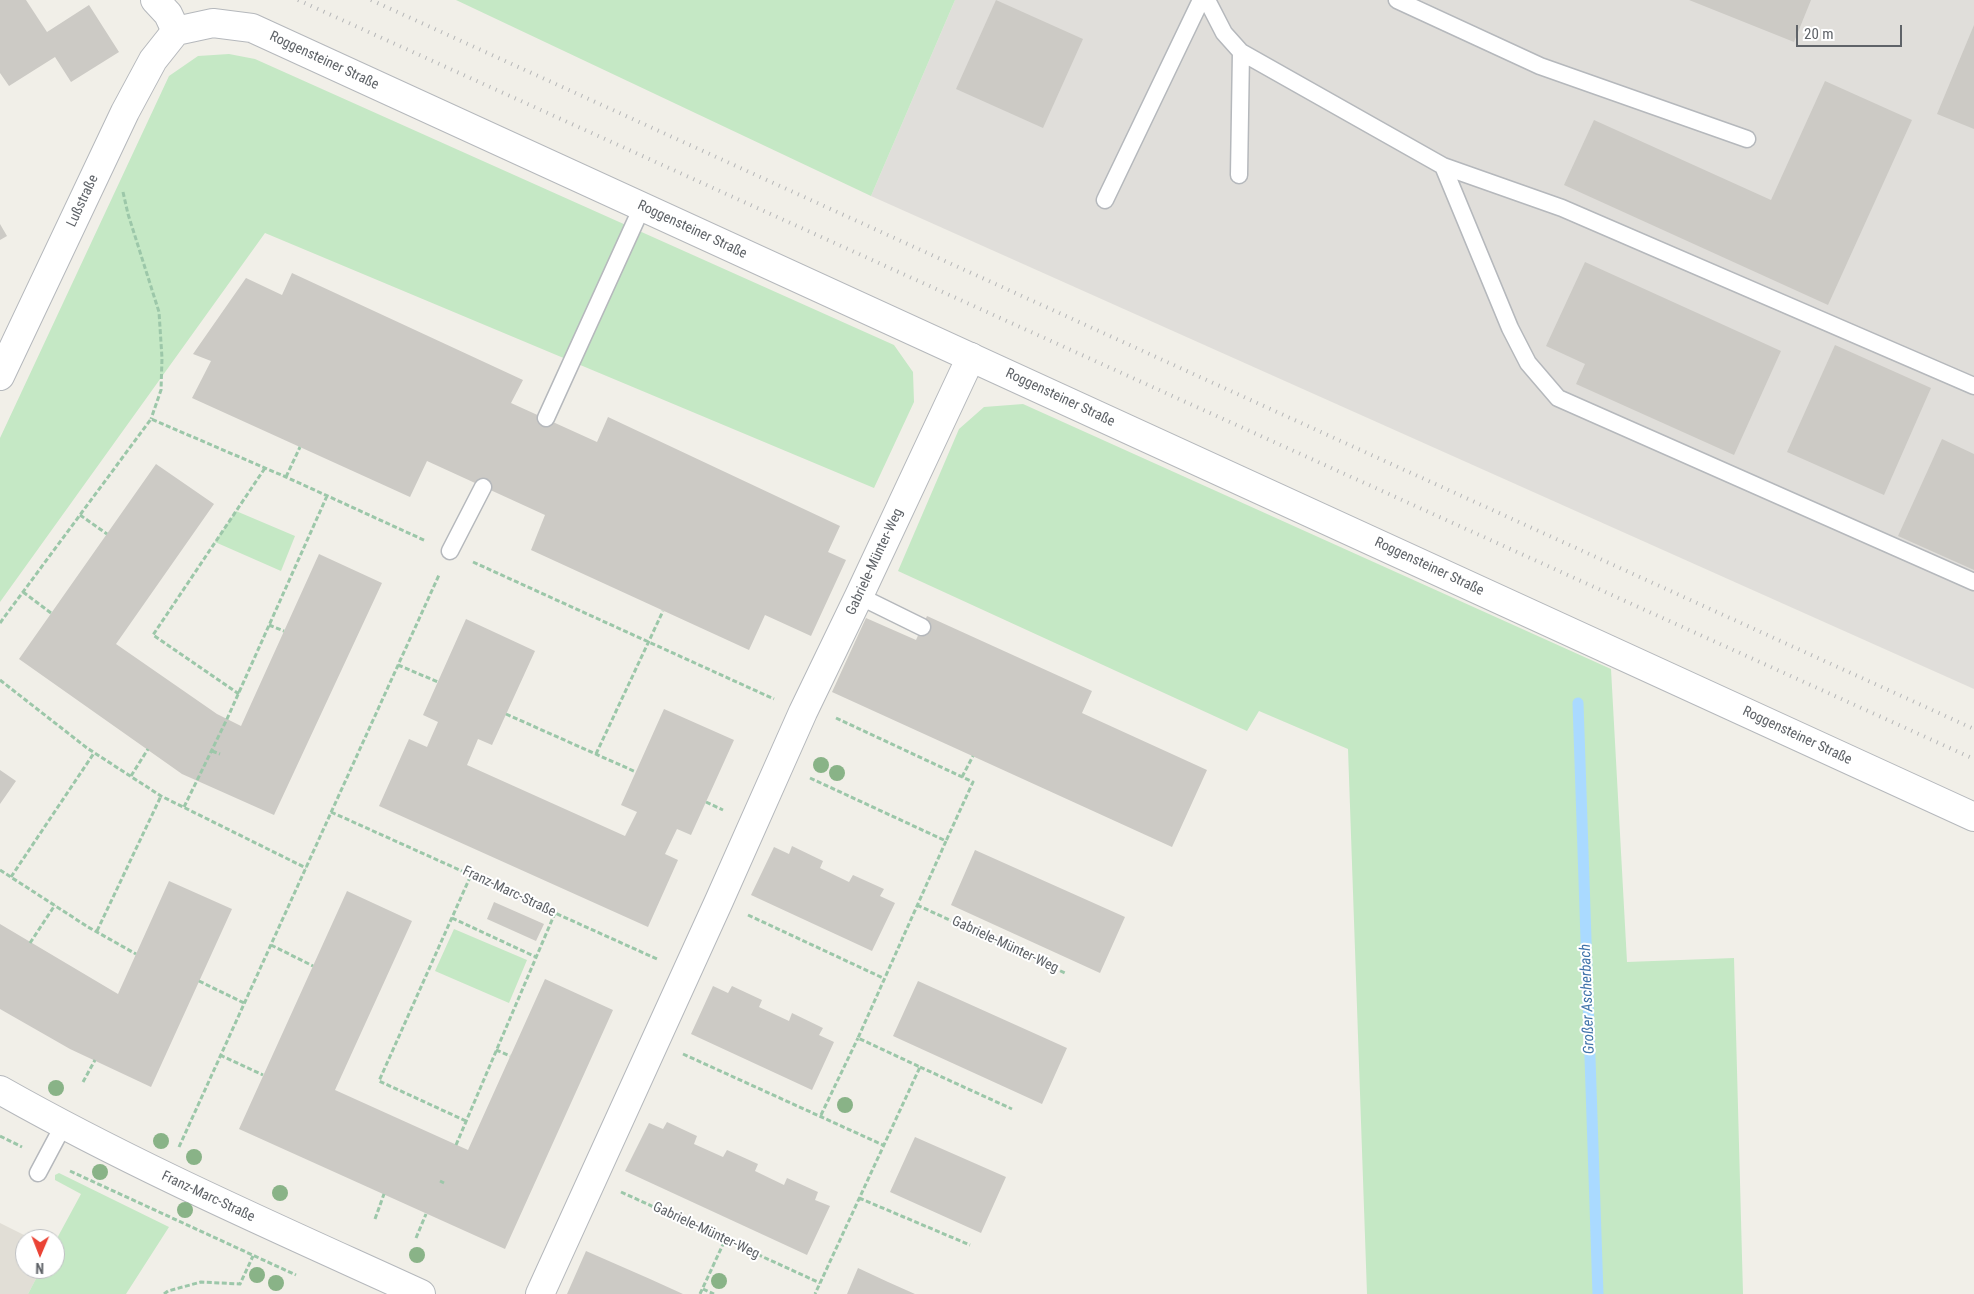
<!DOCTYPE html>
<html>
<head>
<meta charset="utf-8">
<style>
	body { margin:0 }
	#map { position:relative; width:1974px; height:1294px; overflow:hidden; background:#f1efe8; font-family:"Roboto Condensed",sans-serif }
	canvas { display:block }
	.north { position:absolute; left:15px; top:1229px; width:50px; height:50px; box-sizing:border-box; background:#fff; border:1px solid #bfc1c3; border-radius:50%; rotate:181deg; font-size:14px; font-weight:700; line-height:20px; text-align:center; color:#5f6368 }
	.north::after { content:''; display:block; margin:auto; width:18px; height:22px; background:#ea4335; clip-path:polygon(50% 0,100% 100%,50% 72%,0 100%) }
	.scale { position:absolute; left:1796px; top:25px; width:106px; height:22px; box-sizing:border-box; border:2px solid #5f6368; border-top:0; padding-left:6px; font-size:15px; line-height:18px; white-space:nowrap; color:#5f6368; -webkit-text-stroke:4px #fff; paint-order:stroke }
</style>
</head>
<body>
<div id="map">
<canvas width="1974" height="1294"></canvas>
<div class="north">N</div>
<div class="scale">20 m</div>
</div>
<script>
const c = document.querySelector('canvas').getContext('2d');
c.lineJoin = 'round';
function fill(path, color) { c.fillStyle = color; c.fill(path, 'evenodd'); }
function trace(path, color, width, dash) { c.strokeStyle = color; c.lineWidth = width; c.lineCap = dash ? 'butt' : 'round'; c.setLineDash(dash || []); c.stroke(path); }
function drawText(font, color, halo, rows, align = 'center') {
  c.font = font + ' "Roboto Condensed",sans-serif'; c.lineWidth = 4; c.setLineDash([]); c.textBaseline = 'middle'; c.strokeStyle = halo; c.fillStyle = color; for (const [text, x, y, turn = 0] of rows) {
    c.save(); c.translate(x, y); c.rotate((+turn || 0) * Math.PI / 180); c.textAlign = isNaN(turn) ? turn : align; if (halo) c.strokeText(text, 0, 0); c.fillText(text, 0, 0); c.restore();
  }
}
const industrial = new Path2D(`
	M955 0H1974V689L871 196Z`);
const education = new Path2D(`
	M0 1223 32 1239H25V1269H41L28 1294H0Z`);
const green = new Path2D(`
	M456 0H955L871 196Z
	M229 54 255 59 894 345 913 372 914 402 874 488 265 233 0 602V438L169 76 198 56Z
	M1023 404 1611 669 1627 962 1734 958 1743 1294H1367L1348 749 1259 711 1247 731 898 571 959 429 984 407Z
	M236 511 295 536 281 571 215 542Z
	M454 929 527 960 509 1003 435 971Z
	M59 1173 169 1227 126 1294H28L41 1269H55V1242L81 1194 55 1180V1175Z`);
const stream = new Path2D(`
	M1578 703 1598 1294`);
const building = new Path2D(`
	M0 0H26L47 32 89 5 119 52 71 82 55 57 9 86 0 73Z
	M996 0 1083 39 1043 128 956 89Z
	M1689 0H1811L1794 42Z
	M1974 25V129L1937 114Z
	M1825 81 1912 120 1828 305 1564 185 1594 120 1771 200Z
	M0 224 7 236 0 240Z
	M1585 262 1781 351 1734 455 1576 384 1585 364 1546 346Z
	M292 273 523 380 511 403 597 442 608 417 840 526 828 552 846 560 811 636 765 615 749 650 531 550 545 515 427 461 410 497 192 398 211 361 193 354 246 278 282 295Z
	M1835 345 1931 388 1884 495 1787 452Z
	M1942 439 1974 454V570L1898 536Z
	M156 464 214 504 116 644 217 714 241 726 319 554 382 583 274 815 182 774 19 659Z
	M927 616 1092 691 1082 713 1207 770 1172 847 832 692 866 618 916 640Z
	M466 619 535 651 492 745 478 739 467 765 625 836 637 812 621 805 664 709 734 740 691 835 677 829 665 854 678 860 648 927 379 806 409 739 427 747 438 722 423 715Z
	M0 770 16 781 0 804Z
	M792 846 823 861 820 868 849 882 853 875 884 889 880 896 895 903 872 951 751 895 774 847 789 854Z
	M975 850 1125 917 1100 973 951 905Z
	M169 881 232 909 151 1087 70 1049 0 1009V924L118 994Z
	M347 891 412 921 335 1090 468 1150 545 979 613 1010 505 1249 239 1129Z
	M494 902 544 924 536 941 487 919Z
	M918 981 1067 1048 1042 1104 893 1036Z
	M713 986 728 993 732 986 762 1000 759 1007 789 1021 792 1013 823 1028 819 1035 834 1042 812 1090 691 1034Z
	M667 1122 697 1136 694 1144 723 1157 727 1150 758 1164 755 1171 784 1185 787 1178 818 1192 815 1200 830 1206 807 1255 625 1171 649 1123 663 1129Z
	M915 1137 1006 1177 981 1233 890 1192Z
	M586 1251 650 1279 683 1294H567Z
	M858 1268 888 1282 915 1294H847Z`);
const path = new Path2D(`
	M123 192 128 214 159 312 162 358 161 390 151 419
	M286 477 300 447
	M80 515 107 534
	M473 562 774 699
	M23 592 51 613
	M0 623 151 419 286 477 426 541
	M269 625 284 631
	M398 665 438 682
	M0 680 87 748 161 796 306 868
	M239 694 153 635 265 468
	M506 714 636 772
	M836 718 973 782 946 841
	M212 751 220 754
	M596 754 663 611
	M131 776 148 749
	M962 777 973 756
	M810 778 946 841 858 1038 920 1067 815 1294
	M706 802 723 810
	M184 807 227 719 327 496
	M331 812 657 959
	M0 870 88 927 136 954
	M11 877 94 753
	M917 905 1065 973
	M748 915 883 978
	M452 918 536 957
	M97 931 161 796
	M30 943 55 905
	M271 945 313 966
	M199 981 244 1003
	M496 1050 510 1056
	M683 1054 883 1145
	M220 1055 263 1075
	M920 1067 1012 1109
	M83 1082 95 1060
	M821 1115 858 1038
	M466 1121 379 1081 471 875
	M0 1136 22 1147
	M456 1145 555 913
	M179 1147 439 575
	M70 1171 296 1275
	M440 1181 444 1183
	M621 1192 820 1283
	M859 1198 970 1245
	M375 1219 384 1194
	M416 1238 426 1214
	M703 1289 714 1294
	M164 1294 168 1291 201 1282 240 1284 253 1256
	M700 1294 725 1240`);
const service = new Path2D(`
	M1207 0 1224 33 1241 52 1443 166 1562 208 1974 386
	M1397 0 1540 66 1747 139
	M1443 166 1510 328 1528 363 1558 398 1974 582
	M1239 175 1241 52
	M1105 200 1201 0
	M546 418 642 207
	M450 551 483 487
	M859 596 922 627
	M38 1173 63 1126`);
const minor = new Path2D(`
	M155 0 168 14 176 31
	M0 1090C136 1167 279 1229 421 1294
	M540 1294 719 901 803 712 859 596 971 357`);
const tertiary = new Path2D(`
	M0 376 125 112 153 60 176 31 213 23 252 28 1974 817`);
const rail = new Path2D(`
	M298 0 1974 759
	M371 0 1974 729`);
const trees = [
	[821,765],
	[837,773],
	[56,1088],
	[845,1105],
	[161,1141],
	[194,1157],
	[100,1172],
	[280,1193],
	[185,1210],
	[417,1255],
	[257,1275],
	[719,1281],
	[276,1283]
];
const streetNames = [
	["Roggensteiner Straße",324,61,25],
	["Lußstraße",83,201,-65],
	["Roggensteiner Straße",692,230,25],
	["Roggensteiner Straße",1060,398,25],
	["Gabriele-Münter-Weg",875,562,-65],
	["Roggensteiner Straße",1429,567,25],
	["Roggensteiner Straße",1797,736,25],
	["Franz-Marc-Straße",509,892,25],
	["Gabriele-Münter-Weg",1005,945,25],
	["Franz-Marc-Straße",208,1197,25],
	["Gabriele-Münter-Weg",706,1231,25]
];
const waterNames = [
	["Großer Ascherbach",1588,999,-92]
];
fill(industrial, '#e0deda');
fill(education, '#e1ded6');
fill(green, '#c5e8c5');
trace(stream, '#aadaff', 11);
fill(building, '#cccac5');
trace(service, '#b5b8bc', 19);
trace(minor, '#b5b8bc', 30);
trace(tertiary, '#b5b8bc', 30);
trace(path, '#9cc7a9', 3, [5, 2.5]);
trace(service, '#fff', 16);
trace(minor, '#fff', 28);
trace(tertiary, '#fff', 28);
trace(rail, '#b6b7b8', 4, [1, 6]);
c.fillStyle = '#89b387';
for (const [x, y] of trees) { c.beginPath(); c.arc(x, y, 8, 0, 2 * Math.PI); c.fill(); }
drawText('14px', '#5f6368', '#fff', streetNames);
drawText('italic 15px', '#4174aa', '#fff', waterNames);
</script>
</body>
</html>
